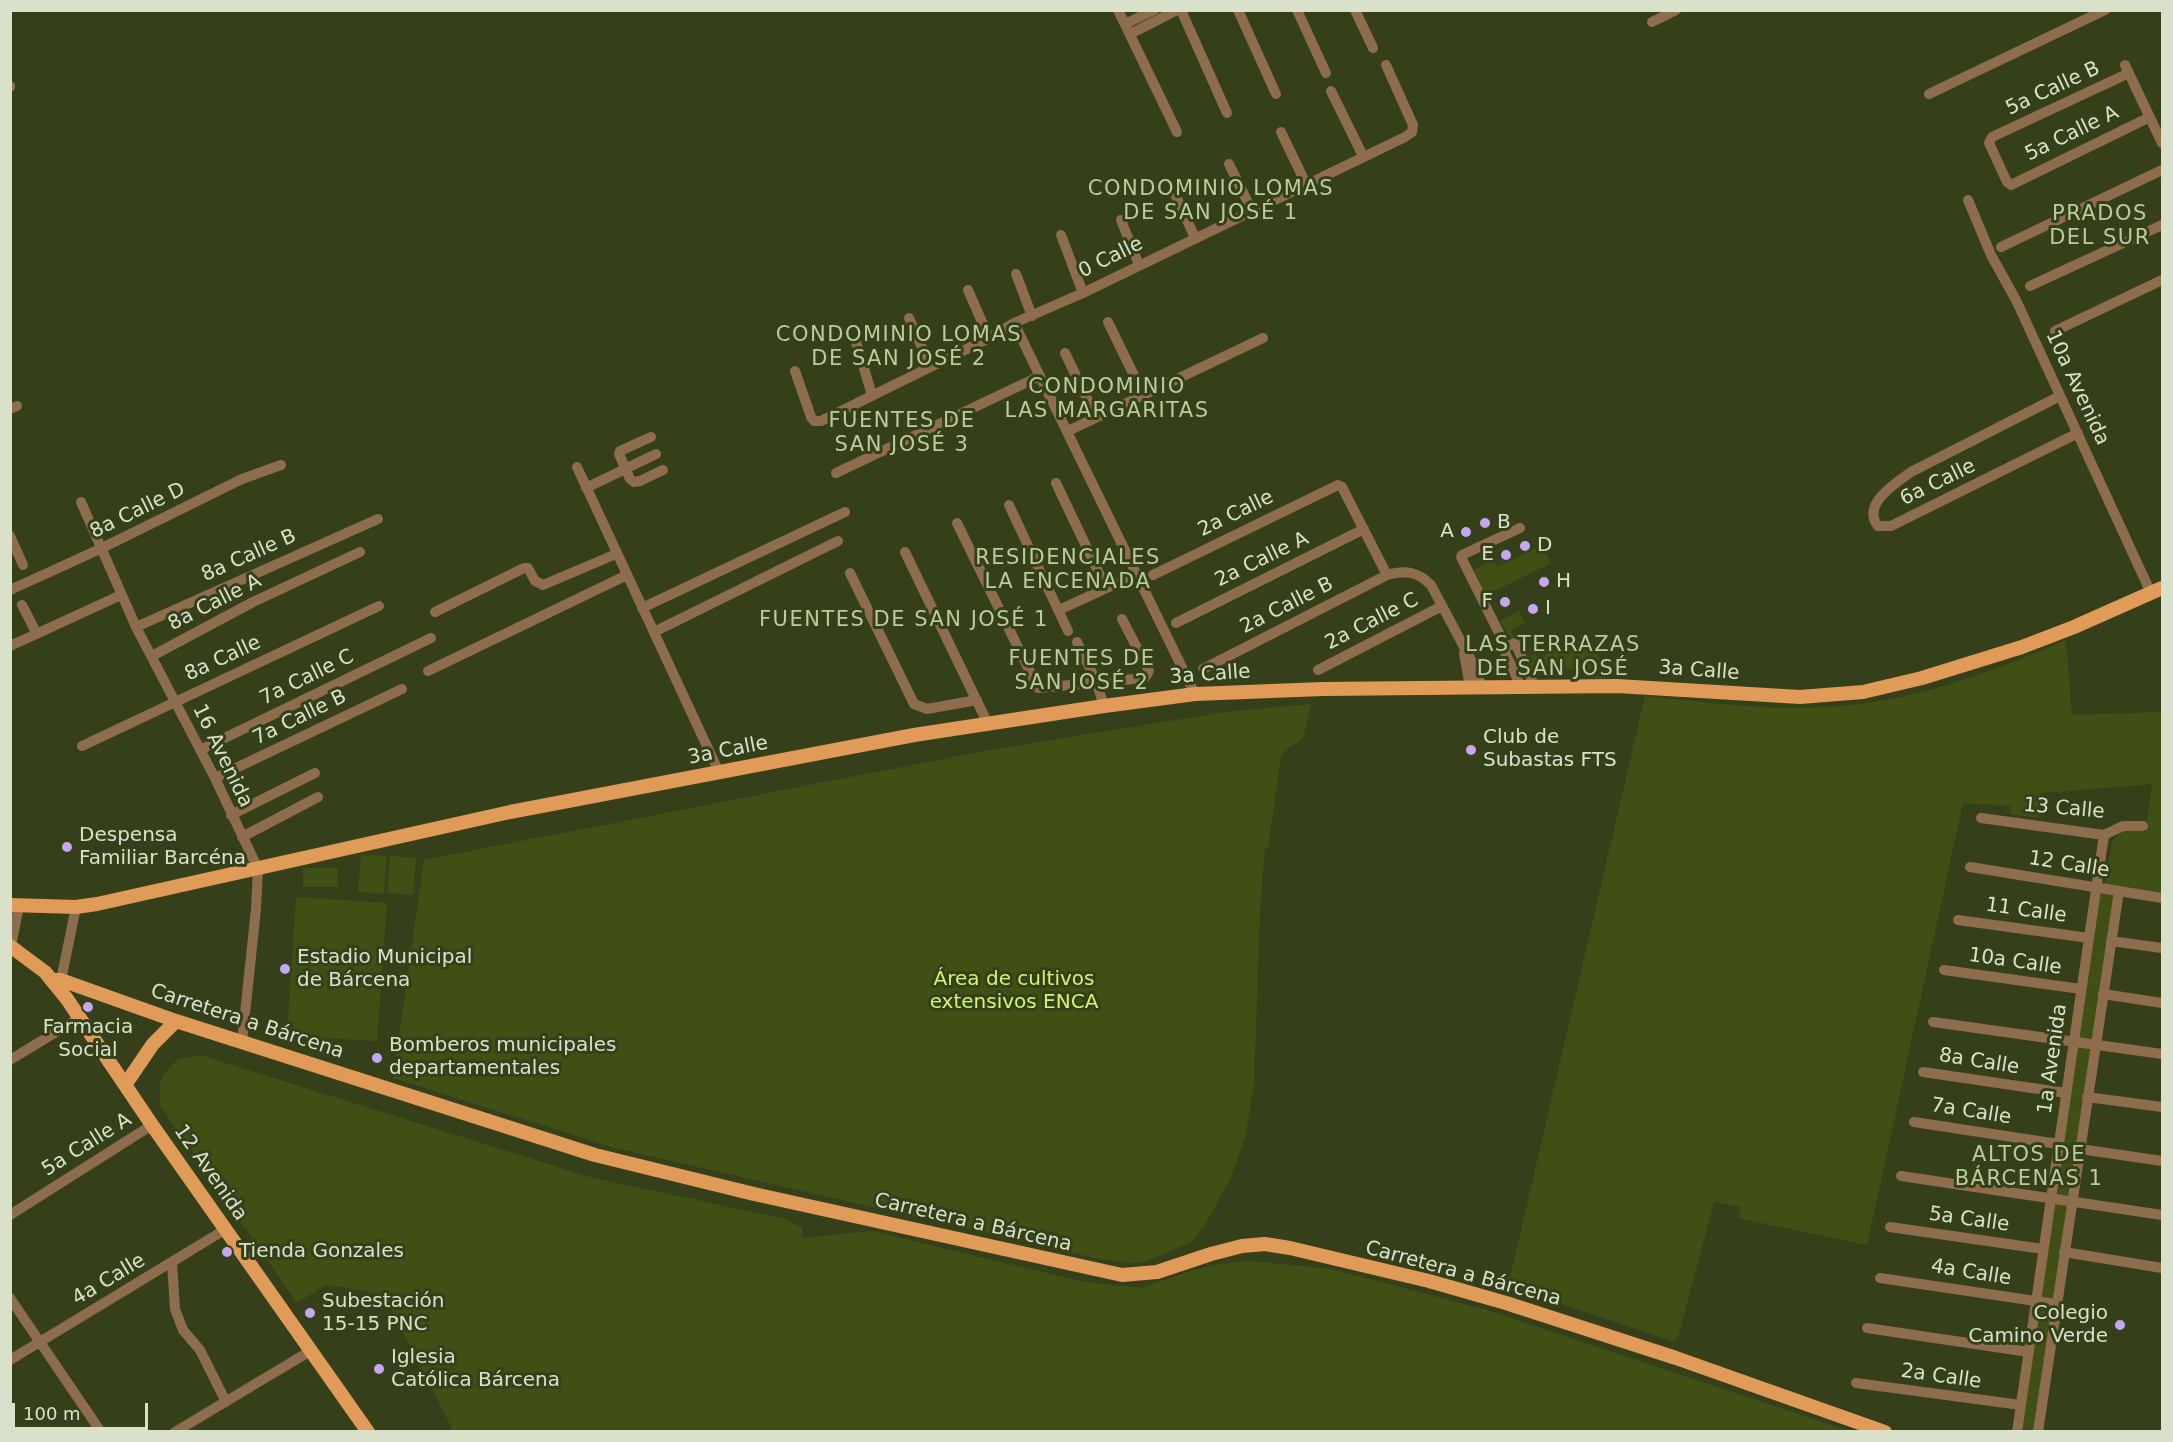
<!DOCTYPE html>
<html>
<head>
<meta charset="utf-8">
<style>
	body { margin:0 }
	#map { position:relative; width:2173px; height:1442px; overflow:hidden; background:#35401b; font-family:"DejaVu Sans",sans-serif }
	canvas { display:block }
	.frame { position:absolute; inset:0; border:12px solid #d9e1cb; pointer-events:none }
	.scale { position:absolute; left:12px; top:1403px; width:136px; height:27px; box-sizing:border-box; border:3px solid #d9e1cb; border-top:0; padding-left:8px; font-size:18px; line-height:21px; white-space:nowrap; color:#d9e1cb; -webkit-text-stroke:4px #35401b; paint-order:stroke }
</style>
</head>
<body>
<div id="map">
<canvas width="2173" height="1442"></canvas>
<div class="frame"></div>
<div class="scale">100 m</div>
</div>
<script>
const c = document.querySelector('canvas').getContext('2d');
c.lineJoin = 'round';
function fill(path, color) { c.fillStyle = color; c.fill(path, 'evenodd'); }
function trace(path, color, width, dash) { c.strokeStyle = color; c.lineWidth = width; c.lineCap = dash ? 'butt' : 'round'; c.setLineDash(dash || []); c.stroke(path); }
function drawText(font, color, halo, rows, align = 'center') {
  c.font = font + ' "DejaVu Sans",sans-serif'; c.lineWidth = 6; c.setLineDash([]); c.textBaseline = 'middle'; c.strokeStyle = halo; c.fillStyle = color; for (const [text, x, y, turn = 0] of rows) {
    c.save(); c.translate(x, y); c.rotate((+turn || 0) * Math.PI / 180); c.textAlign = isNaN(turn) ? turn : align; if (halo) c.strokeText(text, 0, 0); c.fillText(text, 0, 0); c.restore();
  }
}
const green = new Path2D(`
	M1542 545 1551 563 1486 595 1474 570 1491 561 1498 567Z
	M1519 611 1525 623 1511 630 1514 638 1512 639 1499 621Z
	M1576 640 1582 652 1593 647 1610 678 1597 679 1585 676 1581 668 1565 670 1539 667 1537 668 1540 675 1535 673 1520 646 1523 645 1528 656 1535 654 1538 658Z
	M2066 640 2072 715 2162 712V893L2105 884 2112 841 2118 836 2120 828 2146 831 2152 784 2042 793 2039 818 2010 814 2011 806 1963 803 1867 1245 1738 1218 1741 1207 1714 1202 1678 1338 1672 1341 1508 1286 1645 696C1705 702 1766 711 1826 707 1910 703 1990 673 2066 640Z
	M1311 704 1304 736C1297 746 1289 743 1281 757L1268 848H1265L1260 911 1254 1086 1245 1137 1231 1177 1205 1225 1192 1242 1144 1262 1132 1263 1095 1258 615 1148 393 1078 424 860 979 752 1225 712Z
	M361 855 387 856 384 894 358 892Z
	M390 856 416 858 413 895 387 893Z
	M303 868H338V887H303Z
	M2096 887 2119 891 2038 1431 2018 1428Z
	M296 897 387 903 377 1041 287 1036Z
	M200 1055 593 1178 786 1219 802 1228V1238L872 1231 1084 1282 1141 1288 1193 1270 1221 1264 1248 1261 1331 1269 1487 1310 1849 1431H448L452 1428 385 1297 362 1290 325 1285 297 1303 168 1117 160 1104V1084L164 1074 178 1059Z`);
const minor = new Path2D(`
	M1118 10 1177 132
	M1181 10 1227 113
	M1238 10 1276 94
	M1297 10 1326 73
	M1355 10 1373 48
	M1652 22 1676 10
	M1125 24 1154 10
	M1130 34 1177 10
	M2125 65 2162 143
	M2129 73 1992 137 1989 143 2007 182 2011 185 2150 117
	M10 86V87
	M1331 91 1363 156
	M1929 94 2105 10
	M1281 132 1306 184
	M1229 164 1252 211
	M1176 196 1195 238
	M1968 200 1991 255 2016 300 2151 593
	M1121 220 1139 265
	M1061 235 1083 293
	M2001 247 2162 170
	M1016 274 1032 316
	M2030 286 2162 225
	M968 290 989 338
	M909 318 930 366
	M1108 322 1143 394
	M1014 323 1195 694
	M2055 331 2162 280
	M856 342 872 395
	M1065 353 1096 417
	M795 371 811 417 814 421H821L989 338 1014 323 1083 293 1405 137 1412 132 1413 125 1386 65
	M2060 396 1911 472C1895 483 1861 505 1878 526H1891L2078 433
	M10 409 17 406
	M1068 431 1263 338
	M651 437 620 451 619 454 630 479 634 482 640 481 663 470
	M577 467 719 772
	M836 473 1040 376
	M1056 483 1106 588
	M586 488 656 454
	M81 502 136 627 215 778 258 869 256 909 242 1042
	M1009 505 1068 631
	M957 523 1038 688 1145 678 1149 671 1122 619
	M10 536 23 565
	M905 552 988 724
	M850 573 914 704 927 709 977 700
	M1153 575 1338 485 1342 487 1387 575
	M10 590 100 549 242 479 281 465
	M22 605 37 634
	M642 608 845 512
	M1059 610 1137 574
	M435 612 524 568H528L535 581 543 585 616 554
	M1176 623 1364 529
	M136 627 378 519
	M654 632 838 541
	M1077 642 1096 681 1104 706
	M10 646 121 595
	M1506 647 1461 557 1462 555 1520 528
	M1464 653 1470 687
	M152 656 253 602 360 552
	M1203 669 1387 575C1405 570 1417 571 1431 585L1472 662 1482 687
	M1318 670 1442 606
	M428 671 627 575
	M1521 687 1503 648 1515 643 1535 687
	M82 746 379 606
	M200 750 431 638
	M215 778 402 689
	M231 815 315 773
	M1981 818 2104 835 2123 826H2143
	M242 837 318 797
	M1970 867 2162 898
	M1958 920 2089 938
	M2111 941 2162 948
	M11 946 19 906
	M1944 970 2081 989
	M61 980 76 907
	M2103 994 2162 1003
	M1933 1022 2162 1054
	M10 1060 79 1018
	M1923 1072 2066 1093
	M2087 1097 2162 1107
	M1914 1122 2058 1144
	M2080 1149 2162 1161
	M1901 1176 2162 1215
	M10 1215 152 1125
	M1890 1227 2043 1249
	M2064 1252 2162 1268
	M172 1263 175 1309 183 1330 200 1350 226 1402
	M1880 1278 2056 1304
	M10 1298 101 1432
	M1867 1328 2029 1352
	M10 1360 226 1229
	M1856 1383 2021 1405
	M175 1432 312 1350
	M2017 1432 2104 835
	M2038 1432 2119 891`);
const major = new Path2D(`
	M10 905 76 907 97 904 510 812 914 735 1104 706 1195 694 1323 689 1617 686 1800 697 1863 692 1922 678 2022 647 2074 627 2162 588
	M10 946 45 972 67 999 152 1125 368 1432
	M53 980H61L176 1021 595 1155 754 1194 1122 1275 1157 1272 1211 1254 1242 1246 1265 1244 1290 1248 1429 1281 1506 1303 1676 1358 1885 1432
	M125 1085 153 1044 176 1021`);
const markers = [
	[1485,523,6,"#c6a6f0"],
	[1466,532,6,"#c6a6f0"],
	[1525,546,6,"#c6a6f0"],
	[1506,555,6,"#c6a6f0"],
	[1544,582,6,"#c6a6f0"],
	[1505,602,6,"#c6a6f0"],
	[1533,609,6,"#c6a6f0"],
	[1471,750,6,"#c6a6f0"],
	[67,847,6,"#c6a6f0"],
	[285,969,6,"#c6a6f0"],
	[88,1007,6,"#c6a6f0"],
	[377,1058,6,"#c6a6f0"],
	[227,1252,6,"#c6a6f0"],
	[310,1313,6,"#c6a6f0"],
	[2120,1325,6,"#c6a6f0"],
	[379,1369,6,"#c6a6f0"]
];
const streetNames = [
	["5a Calle B",2053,89,-25],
	["5a Calle A",2072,134,-26],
	["0 Calle",1111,258,-26],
	["10a Avenida",2077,388,65],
	["6a Calle",1938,483,-26],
	["8a Calle D",138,511,-26],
	["2a Calle",1236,514,-26],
	["8a Calle B",249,556,-24],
	["2a Calle A",1262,560,-26],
	["8a Calle A",215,603,-27],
	["2a Calle B",1287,606,-27],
	["2a Calle C",1372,622,-27],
	["8a Calle",223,659,-25],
	["3a Calle",1699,671,4],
	["3a Calle",1210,675,-4],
	["7a Calle C",307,678,-26],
	["7a Calle B",300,718,-26],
	["3a Calle",728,751,-11],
	["16 Avenida",222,756,64],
	["13 Calle",2064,809,5],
	["12 Calle",2069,865,9],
	["11 Calle",2026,911,8],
	["10a Calle",2015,962,8],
	["Carretera a Bárcena",247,1022,18],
	["1a Avenida",2053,1059,-82],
	["8a Calle",1979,1062,9],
	["7a Calle",1971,1112,9],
	["5a Calle A",87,1145,-32],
	["12 Avenida",210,1173,55],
	["5a Calle",1969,1220,8],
	["Carretera a Bárcena",973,1223,13],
	["4a Calle",1971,1273,9],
	["Carretera a Bárcena",1463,1274,15],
	["4a Calle",109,1280,-31],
	["2a Calle",1941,1377,8]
];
const poiNames = [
	["B",1497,523],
	["A",1454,532,"right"],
	["D",1537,546],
	["E",1494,555,"right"],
	["H",1556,582],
	["F",1493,602,"right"],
	["I",1545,609],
	["Club de",1483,738],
	["Subastas FTS",1483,761],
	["Despensa",79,836],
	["Familiar Barcéna",79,859],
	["Estadio Municipal",297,958],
	["de Bárcena",297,981],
	["Farmacia",88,1028,"center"],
	["Social",88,1051,"center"],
	["Bomberos municipales",389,1046],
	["departamentales",389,1069],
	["Tienda Gonzales",239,1252],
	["Subestación",322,1302],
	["15-15 PNC",322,1325],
	["Colegio",2108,1314,"right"],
	["Camino Verde",2108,1337,"right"],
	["Iglesia",391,1358],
	["Católica Bárcena",391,1381]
];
const parkNames = [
	["Área de cultivos",1014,980],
	["extensivos ENCA",1014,1003]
];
const neighbourhoodNames = [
	["CONDOMINIO LOMAS",1211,190],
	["DE SAN JOSÉ 1",1211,214],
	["PRADOS",2100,215],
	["DEL SUR",2100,239],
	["CONDOMINIO LOMAS",899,336],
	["DE SAN JOSÉ 2",899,360],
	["CONDOMINIO",1107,388],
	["LAS MARGARITAS",1107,412],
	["FUENTES DE",902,422],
	["SAN JOSÉ 3",902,446],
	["RESIDENCIALES",1068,559],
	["LA ENCENADA",1068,583],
	["FUENTES DE SAN JOSÉ 1",904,621],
	["LAS TERRAZAS",1553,646],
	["DE SAN JOSÉ",1553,670],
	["FUENTES DE",1082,660],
	["SAN JOSÉ 2",1082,684],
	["ALTOS DE",2029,1156],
	["BÁRCENAS 1",2029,1180]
];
fill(green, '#405015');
trace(minor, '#8e6d4e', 10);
trace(major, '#e09b58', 14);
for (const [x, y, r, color] of markers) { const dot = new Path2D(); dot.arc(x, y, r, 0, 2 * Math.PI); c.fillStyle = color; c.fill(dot); trace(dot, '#35401b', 2); }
drawText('20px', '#d9e1cb', '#35401b', streetNames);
drawText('20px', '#d9e1cb', '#35401b', poiNames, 'left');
drawText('20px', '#cff76f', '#35401b', parkNames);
c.letterSpacing = '1.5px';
drawText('21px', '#bbca9f', '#35401b', neighbourhoodNames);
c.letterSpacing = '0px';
</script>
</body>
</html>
